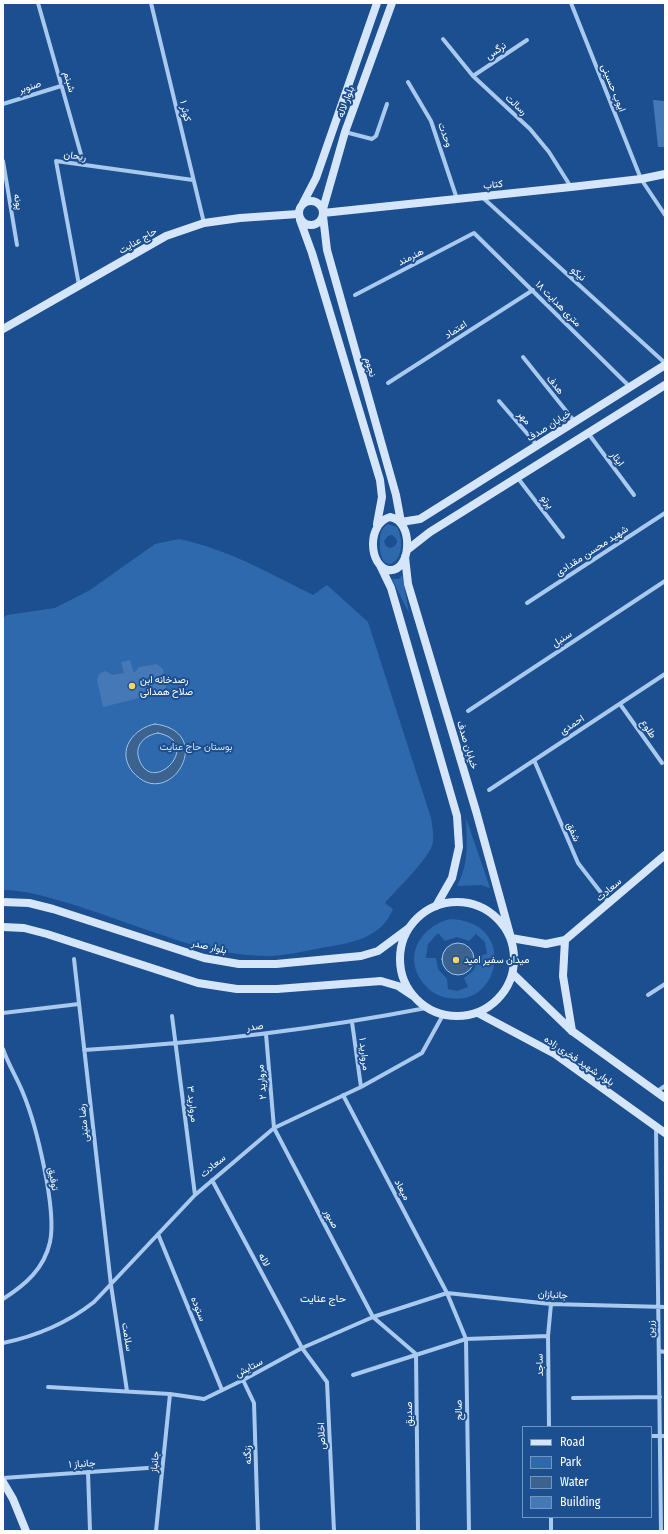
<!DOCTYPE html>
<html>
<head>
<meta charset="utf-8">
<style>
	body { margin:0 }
	#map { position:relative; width:668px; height:1534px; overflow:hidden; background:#1b4f8f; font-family:"Fira Sans Condensed",sans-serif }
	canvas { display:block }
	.frame { position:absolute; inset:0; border:4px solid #fff; pointer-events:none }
	.legend { position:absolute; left:522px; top:1426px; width:130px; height:92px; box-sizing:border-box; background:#1b4f8f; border:1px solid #7695bc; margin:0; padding:5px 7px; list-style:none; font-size:12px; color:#fff }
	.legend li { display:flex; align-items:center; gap:8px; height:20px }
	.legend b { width:20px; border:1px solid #7695bc }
</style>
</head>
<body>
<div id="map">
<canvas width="668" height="1534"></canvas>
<div class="frame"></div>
<ul class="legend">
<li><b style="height:5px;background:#d6e6fa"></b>Road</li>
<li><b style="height:11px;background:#2e69ad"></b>Park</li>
<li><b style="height:11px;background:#3c6290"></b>Water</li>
<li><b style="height:11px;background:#4478b7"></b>Building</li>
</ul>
</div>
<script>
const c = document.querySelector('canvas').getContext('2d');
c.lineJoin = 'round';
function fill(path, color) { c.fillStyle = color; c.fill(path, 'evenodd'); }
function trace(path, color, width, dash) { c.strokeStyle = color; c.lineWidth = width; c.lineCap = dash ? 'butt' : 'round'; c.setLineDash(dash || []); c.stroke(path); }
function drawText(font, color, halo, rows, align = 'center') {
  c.font = font + ' "Fira Sans Condensed",Vazirmatn,sans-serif'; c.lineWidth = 4; c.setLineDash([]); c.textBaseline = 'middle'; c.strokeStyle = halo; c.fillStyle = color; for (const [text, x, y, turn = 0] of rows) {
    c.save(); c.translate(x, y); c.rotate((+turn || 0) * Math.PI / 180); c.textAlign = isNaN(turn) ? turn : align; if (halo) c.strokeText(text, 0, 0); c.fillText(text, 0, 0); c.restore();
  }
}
const green = new Path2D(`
	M388 524 397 527C413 560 378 584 380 540 380 532 382 528 388 524ZM392 535 396 538 397 542 395 546 390 548 386 546 384 541 388 536Z
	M179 539C227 549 269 573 313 595L327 585 368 622 431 818C432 825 434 834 433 842 431 857 396 890 385 903L393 909C382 937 353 943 326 947 309 950 290 955 272 956 239 956 205 950 174 939 139 928 104 914 68 903 47 897 25 890 3 890V618L7 615 55 608 90 590 155 544Z
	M402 575 409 613 392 579H399Z
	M466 818 490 888 481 885 457 886C469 865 467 842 466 818Z
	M450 919C518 921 501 1008 449 998 440 997 432 993 426 986 401 959 419 927 450 919ZM438 933 445 941 457 937 469 941 476 934 485 942 487 954 478 956 474 970 464 978 468 987 457 991 448 989 447 979 438 969 436 958H426L428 944Z`);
const water = new Path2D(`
	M155 724C219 732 168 815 132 771 116 750 134 728 155 724ZM158 733C205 742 152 798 139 759 134 745 145 735 158 733Z
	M442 959a16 16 0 1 1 32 0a16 16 0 1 1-32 0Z`);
const building = new Path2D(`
	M653 100 665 101V147H658Z
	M130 660 134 673 139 667 157 664 163 669 167 691 103 707 97 680 99 674 105 671 113 675 124 673 121 662Z`);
const street = new Path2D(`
	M38 3 84 165
	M151 3 204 223
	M571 3 641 179 665 215
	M443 39 473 76 530 129 549 152 571 187
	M473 76 527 40
	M408 82 431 121 457 199
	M3 104 61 86
	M345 132 372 139 376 136 387 104
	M3 161 17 245
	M481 196 665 363
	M79 285 56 161 193 180
	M355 295 474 233 630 387
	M523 357 575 422
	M388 383 533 290
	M499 401 537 445
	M588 433 634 495
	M517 477 563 537
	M527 603 665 513
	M620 704 662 763
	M468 711 665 581
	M534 760 578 863 609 903
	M489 790 665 674
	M74 959 111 1285 127 1391
	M648 995 665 984
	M3 1013 79 1004
	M172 1016 195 1195
	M352 1022 361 1087
	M266 1034 274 1128 373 1317 416 1354 418 1531
	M3 1049C8 1064 17 1078 23 1093 36 1124 57 1209 50 1242 44 1269 25 1285 3 1299
	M84 1050C200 1043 313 1030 426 1008
	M656 1092 665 1086
	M343 1095 447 1293 466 1339 469 1531
	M656 1127 661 1531
	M212 1180 302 1348 327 1382 334 1531
	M158 1234 222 1390
	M3 1343C37 1336 66 1324 94 1302L195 1195 274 1128 361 1087 422 1053 443 1015
	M659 1351 665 1352
	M353 1375 466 1339 548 1336
	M243 1380 254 1403 258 1531
	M48 1387 170 1394 204 1399 243 1380 302 1348 373 1317 447 1293 551 1304 665 1307
	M573 1398 660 1397
	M549 1427 548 1336 551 1304
	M651 1436H665
	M88 1472 90 1531
	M3 1478 162 1467
	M551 1517V1531
	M156 1531 170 1394`);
const secondary = new Path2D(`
	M299 213a12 12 0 1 1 24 0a12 12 0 1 1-24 0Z
	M303 203 316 178 377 3
	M323 209 345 132 392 3
	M323 213 571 187 641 179 665 174
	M323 216 327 250 396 495 401 522 420 519 665 365
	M300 220 312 253 380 480 382 497 377 524
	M3 329 166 236 204 223 240 218 298 214
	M390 517C415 521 411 573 389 570 369 567 366 524 390 517Z
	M407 550 430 532 665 385
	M405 557 408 584 476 811 511 938 546 944 565 940
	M380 565 391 588 457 816 459 847 452 878 436 906
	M400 959a57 57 0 1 1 114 0a57 57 0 1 1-114 0Z
	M3 902 29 903 53 909 204 958 239 964H276L361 956 378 951 409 928
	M3 927 24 928 47 934 198 983 237 989H277L381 981 398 986 413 996
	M565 940 665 855
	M565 940 563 976 572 1031
	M513 974 572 1031 665 1098
	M478 1013 555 1054 665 1133
	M3 1482 13 1499 26 1531`);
const markers = [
	[132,686,4,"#ffd166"],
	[456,960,4,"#ffd166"]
];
const streetNames = [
	["نرگس",496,51,-34],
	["شبنم",69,82,74],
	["صنوبر",30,87,-18],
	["ایوب حسینی",613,88,68],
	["بلوار لاله",346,102,-70],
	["رسالت",516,105,43],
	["کوثر ۱",185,111,77],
	["وحدت",445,135,70],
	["ریحان",75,156,8],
	["کتاب",493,185,-6],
	["پونه",18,202,80],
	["حاج عنایت",138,241,-30],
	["هنرمند",411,257,-27],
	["نیکو",578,274,42],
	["۱۸ متری هدایت",558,304,45],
	["اعتماد",456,330,-33],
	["نجوم",370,367,74],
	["هدف",555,385,51],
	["مهر",524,418,49],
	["خیابان صدف",549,426,-32],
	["ایثار",617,459,53],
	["پرتو",547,502,53],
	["شهید محسن مقدادی",592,551,-33],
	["سنبل",562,639,-33],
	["احمدی",572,725,-33],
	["طلوع",648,729,55],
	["خیابان صدف",467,745,73],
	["شفق",573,832,67],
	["سعادت",609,890,-41],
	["بلوار صدر",209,947,13],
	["صدر",255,1027,-7],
	["مروارید ۱",364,1054,83],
	["بلوار شهید فخری زاده",579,1061,34],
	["مروارید ۲",262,1082,-95],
	["مروارید ۳",192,1104,83],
	["رضا متینی",84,1123,-96],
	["سعادت",213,1166,-40],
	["توفیق",53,1179,80],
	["میعاد",402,1190,62],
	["صبور",331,1219,62],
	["لاله",264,1260,62],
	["جانبازان",553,1295,4],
	["ستوده",198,1309,68],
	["زرین",651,1329,-91],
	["سلامت",127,1337,81],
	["ساجد",540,1365,-91],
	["ستایش",249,1368,-28],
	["صالح",459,1410,-91],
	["صدیق",409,1414,-90],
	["اخلاص",322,1436,-93],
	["زنگنه",248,1455,-92],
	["جانباز",155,1462,-84],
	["جانباز ۱",82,1464,-3]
];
const poiNames = [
	["رصدخانه ابن",140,680],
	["صلاح همدانی",140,692],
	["میدان سفیر امید",464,960]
];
const parkNames = [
	["بوستان حاج عنایت",196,747]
];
const neighbourhoodNames = [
	["حاج عنایت",323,1299]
];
fill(green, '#2e69ad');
fill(water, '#3c6290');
trace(water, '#9cc4f0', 1);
fill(building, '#4478b7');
trace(street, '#a9c9ee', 4);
trace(secondary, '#d6e6fa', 8);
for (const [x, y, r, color] of markers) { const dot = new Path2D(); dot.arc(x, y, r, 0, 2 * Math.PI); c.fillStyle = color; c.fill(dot); trace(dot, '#1b4f8f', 1.5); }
drawText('10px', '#fff', '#1b4f8f', streetNames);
drawText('10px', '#fff', '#1b4f8f', poiNames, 'left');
drawText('10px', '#cfe3fa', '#1b4f8f', parkNames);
drawText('11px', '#fff', '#1b4f8f', neighbourhoodNames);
</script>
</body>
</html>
